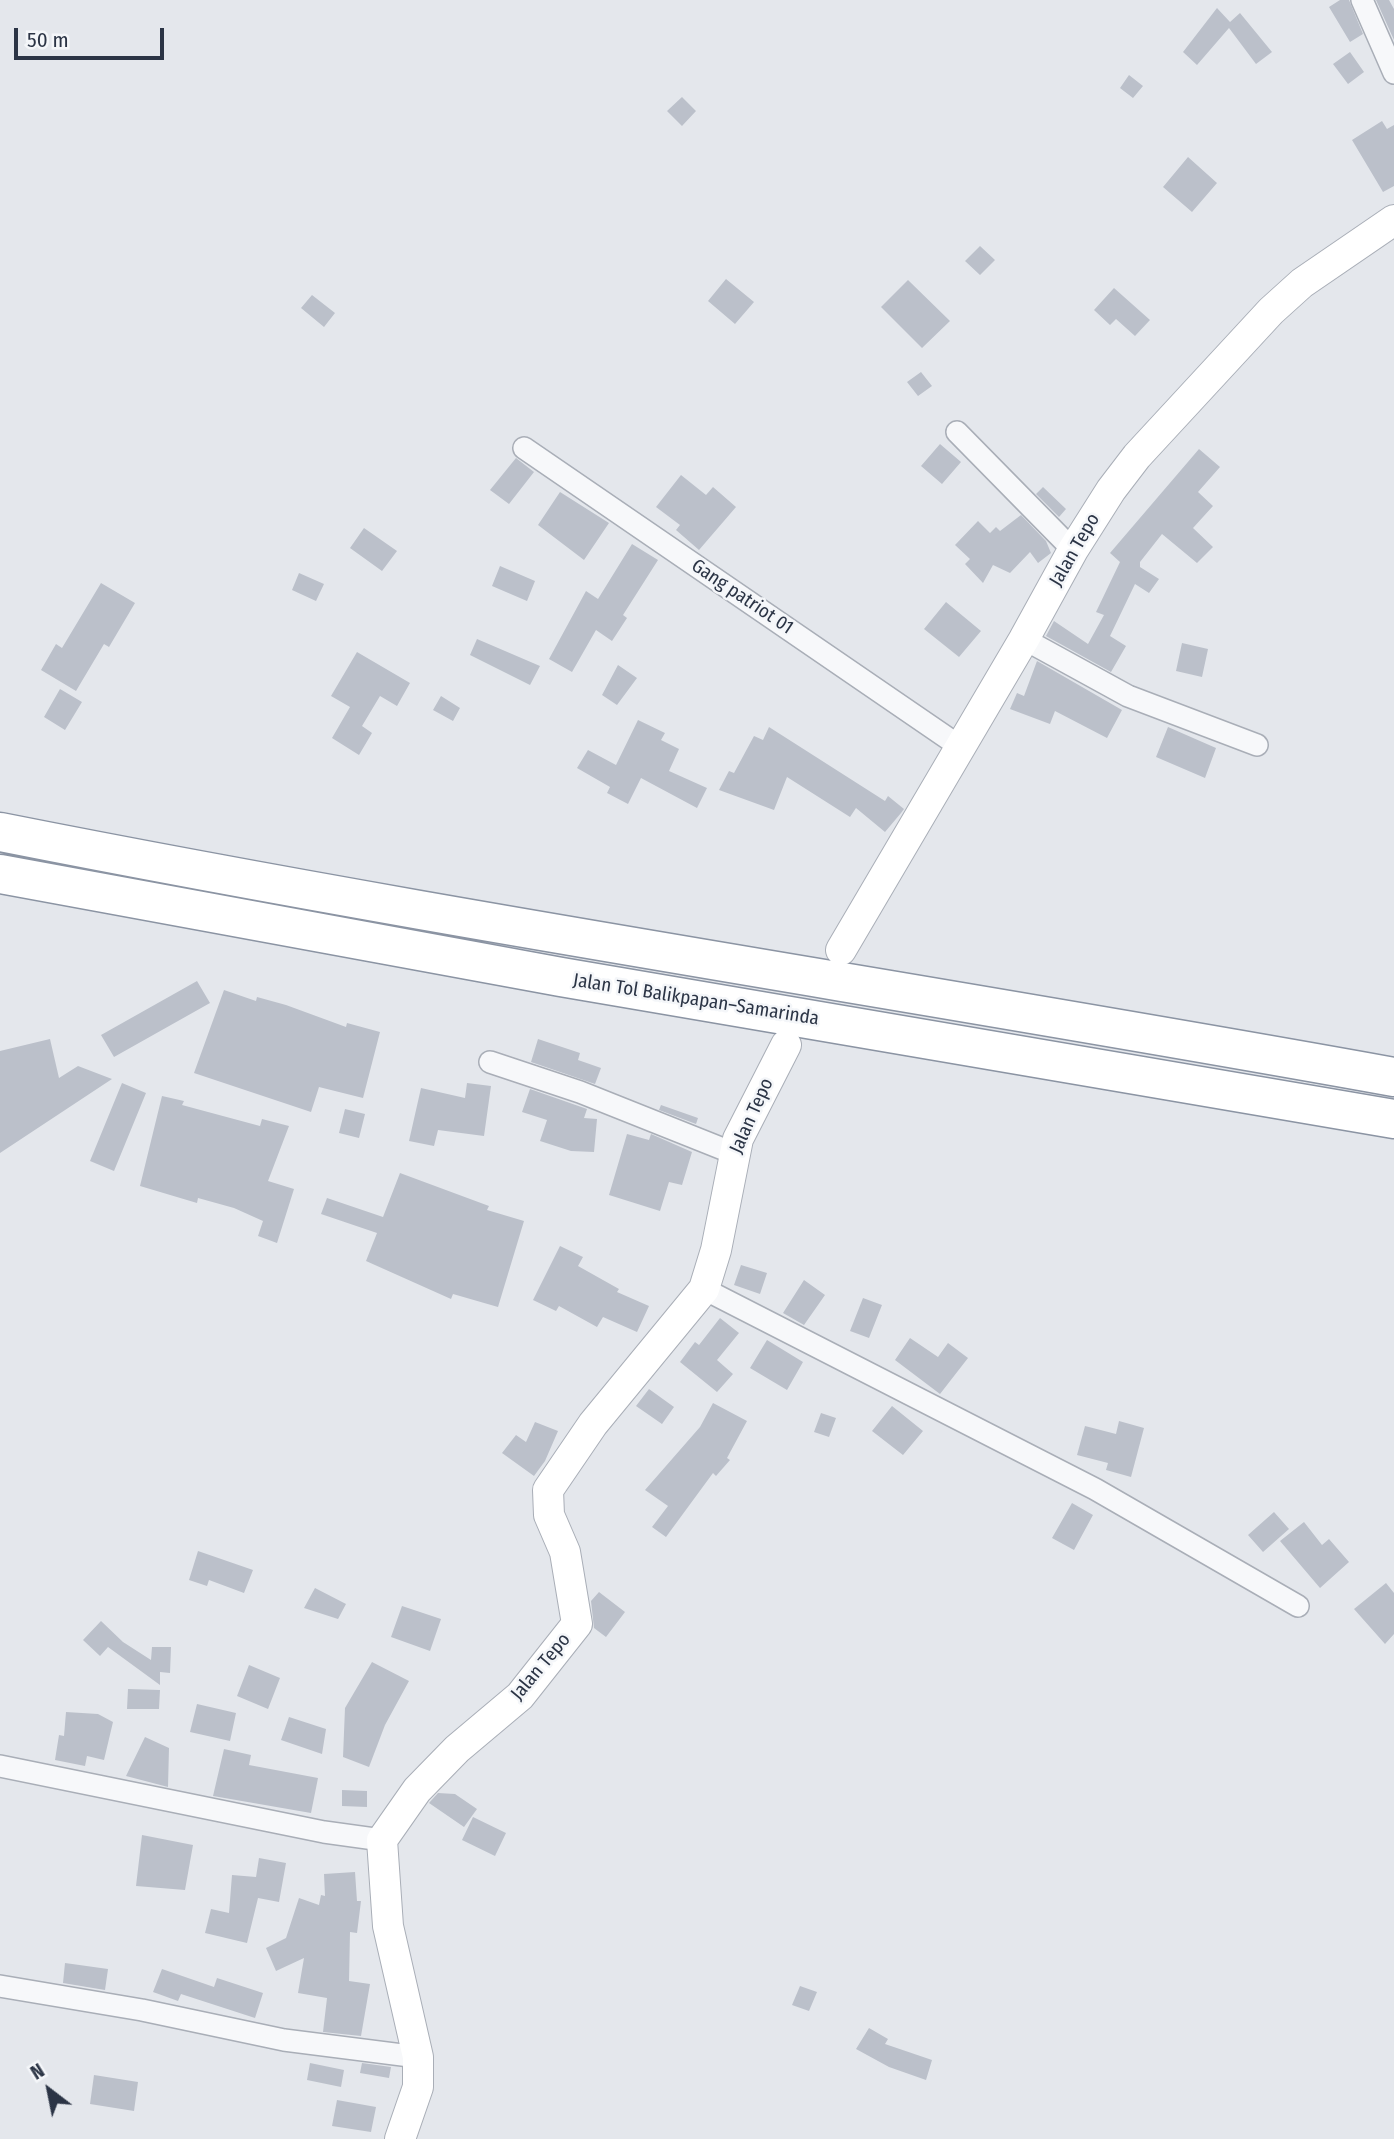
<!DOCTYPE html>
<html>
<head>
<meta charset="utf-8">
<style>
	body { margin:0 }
	#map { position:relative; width:1394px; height:2139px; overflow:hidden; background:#e4e7ec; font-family:"Fira Sans Condensed",sans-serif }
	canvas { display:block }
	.north { position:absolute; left:14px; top:2055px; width:70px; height:70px; -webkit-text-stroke:5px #f4f6f9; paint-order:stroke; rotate:328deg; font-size:19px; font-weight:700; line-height:28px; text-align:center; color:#2b3445 }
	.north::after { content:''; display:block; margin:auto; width:24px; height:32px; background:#2b3445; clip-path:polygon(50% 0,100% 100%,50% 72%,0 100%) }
	.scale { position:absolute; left:14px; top:28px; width:150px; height:32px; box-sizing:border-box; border:4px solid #2b3445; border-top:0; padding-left:9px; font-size:21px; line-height:24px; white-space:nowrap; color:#2b3445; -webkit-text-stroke:5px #f4f6f9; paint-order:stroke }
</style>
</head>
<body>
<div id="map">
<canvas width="1394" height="2139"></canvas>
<div class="north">N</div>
<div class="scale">50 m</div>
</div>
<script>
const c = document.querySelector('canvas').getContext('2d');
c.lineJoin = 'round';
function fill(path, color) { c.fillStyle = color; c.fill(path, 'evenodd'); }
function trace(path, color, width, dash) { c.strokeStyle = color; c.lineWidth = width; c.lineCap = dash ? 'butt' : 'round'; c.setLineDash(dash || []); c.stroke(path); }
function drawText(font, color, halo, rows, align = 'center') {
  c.font = font + ' "Fira Sans Condensed",sans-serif'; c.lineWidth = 5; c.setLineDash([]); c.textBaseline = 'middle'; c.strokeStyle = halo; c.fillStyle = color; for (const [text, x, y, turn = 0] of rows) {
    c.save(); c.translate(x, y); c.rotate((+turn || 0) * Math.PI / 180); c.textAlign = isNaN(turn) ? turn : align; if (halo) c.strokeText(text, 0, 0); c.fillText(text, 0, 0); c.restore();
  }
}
const building = new Path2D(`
	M1340 0H1349L1363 34 1350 42 1329 7Z
	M1376 0H1389L1394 9V40Z
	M1217 8 1230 22 1240 13 1272 52 1256 64 1229 28 1197 65 1183 52Z
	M1350 52 1364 72 1348 84 1333 64Z
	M1129 75 1143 86 1133 98 1120 88Z
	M682 97 696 111 682 126 667 111Z
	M1382 121 1387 129 1394 125V186L1383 192 1352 140Z
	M1188 157 1217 183 1192 212 1163 187Z
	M980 246 995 260 980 275 965 261Z
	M726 279 754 302 735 324 708 301Z
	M908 280 950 321 922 348 881 307Z
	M1114 288 1150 320 1135 336 1116 319 1110 325 1094 310Z
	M312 295 335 313 324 327 301 308Z
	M921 372 932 386 918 396 907 382Z
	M940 444 961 462 942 484 921 466Z
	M1199 449 1220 467 1198 492 1213 506 1193 528 1213 547 1197 563 1162 534 1140 562V567L1159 579 1149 593 1135 584 1110 636 1126 646 1111 672 1046 636 1054 621 1088 644 1104 615 1096 612 1120 562 1110 553Z
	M516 458 534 472 509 504 490 490Z
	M681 475 706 495 713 487 736 507 699 550 676 530 680 525 656 507Z
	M1043 487 1066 509 1059 517 1036 494Z
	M560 492 609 523 584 560 538 525Z
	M1021 515 1046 541 1051 553 1038 563 1030 552 1010 573 993 565 983 583 965 564 970 559 955 545 978 521 990 533 996 527 1000 531Z
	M364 528 397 551 382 571 350 548Z
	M632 544 658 560 623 615 627 618 612 641 596 630 572 672 549 659 586 591 598 599Z
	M500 566 535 581 527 601 492 586Z
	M299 573 324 584 316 601 292 590Z
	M101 583 135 603 109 647 104 644 76 691 41 670 56 644 62 648Z
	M946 602 981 631 959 657 924 629Z
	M477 639 540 666 530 685 470 655Z
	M1182 643 1208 649 1202 677 1176 671Z
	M357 652 410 683 397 706 380 696 362 726 372 733 359 755 332 738 350 707 331 696Z
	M1037 661 1122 710 1107 738 1055 711 1050 724 1010 709 1017 693 1024 696Z
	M618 665 637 678 617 705 602 695Z
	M60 689 82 702 65 730 44 717Z
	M441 696 460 708 453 721 433 710Z
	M638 720 665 733 661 740 679 749 669 771 707 788 697 808 641 778 628 804 607 793 610 787 577 768 588 750 616 765Z
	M769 727 885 801 888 796 904 809 901 813 885 832 856 808 850 817 787 777 774 810 719 790 729 771 734 773 754 736 763 740Z
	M1168 727 1216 748 1205 778 1156 757Z
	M197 981 210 1003 114 1057 101 1035Z
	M224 990 256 1001 257 997 286 1005 346 1027 347 1023 380 1032 363 1098 319 1087 311 1112 194 1073Z
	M50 1039 59 1078 78 1066 112 1079 0 1153V1051Z
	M538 1039 580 1053 578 1060 601 1068 595 1084 531 1062Z
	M122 1083 146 1093 114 1171 90 1161Z
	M467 1083 491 1086 484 1136 438 1130 434 1146 409 1141 421 1088 465 1098Z
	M530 1089 587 1109 584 1118 597 1119 594 1152 571 1151 540 1141 547 1120 522 1112Z
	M162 1096 184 1101 182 1105 260 1126 262 1119 289 1126 268 1181 294 1189 277 1243 258 1236 263 1221 234 1208 198 1198 197 1203 140 1186Z
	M661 1105 698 1118 696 1124 659 1110Z
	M345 1109 365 1114 359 1138 339 1133Z
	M627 1134 649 1140 651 1134 692 1152 682 1185 669 1182 660 1211 609 1195Z
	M400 1173 489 1206 487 1210 524 1221 498 1307 453 1294 451 1299 366 1261 377 1233 321 1214 327 1198 383 1217Z
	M560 1246 583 1257 578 1266 619 1289 617 1292 649 1306 637 1332 603 1317 597 1327 559 1306 556 1311 533 1300Z
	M741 1265 767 1273 760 1294 734 1285Z
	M804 1280 825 1295 804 1325 783 1313Z
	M863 1298 882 1305 869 1338 850 1331Z
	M720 1318 739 1333 717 1360 733 1374 717 1392 680 1362 695 1342 699 1345Z
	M910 1338 938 1357 948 1343 968 1358 940 1394 895 1360Z
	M767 1340 803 1362 787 1390 750 1368Z
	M649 1389 674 1407 662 1424 636 1406Z
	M713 1403 747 1421 727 1458 730 1460 716 1476 713 1473 666 1537 652 1527 668 1506 645 1490 700 1427Z
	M892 1406 923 1431 903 1455 872 1431Z
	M821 1413 836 1418 829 1437 814 1432Z
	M1119 1421 1144 1428 1131 1477 1106 1470 1108 1463 1077 1455 1085 1426 1116 1434Z
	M535 1422 558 1431 545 1461 534 1476 502 1453 516 1435 526 1442Z
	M1072 1503 1093 1515 1074 1550 1052 1538Z
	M1274 1512 1289 1529 1263 1552 1248 1535Z
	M1304 1522 1322 1545 1329 1539 1349 1562 1320 1588 1280 1541Z
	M198 1551 253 1570 244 1593 209 1580 207 1586 189 1580Z
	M1386 1583 1394 1593V1634L1385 1644 1354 1609Z
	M315 1588 346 1604 338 1619 304 1608Z
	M599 1592 625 1612 606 1637 594 1628 591 1601Z
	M402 1606 441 1619 430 1651 391 1637Z
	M101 1621 123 1642 151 1660 152 1647H171L170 1673 160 1672V1685L108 1647 100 1656 83 1640Z
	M372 1662 409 1681 385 1725 369 1767 343 1757 345 1708Z
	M249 1665 280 1678 268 1709 237 1696Z
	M128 1689 160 1690 159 1709H127Z
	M197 1704 236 1713 230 1741 190 1732Z
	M66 1712 98 1714 113 1722 104 1760 87 1756 85 1766 55 1760 59 1735 64 1736Z
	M289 1717 326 1729 322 1754 281 1740Z
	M145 1737 169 1748 168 1787 126 1776Z
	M224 1749 251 1755 249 1765 318 1778 311 1813 213 1796Z
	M342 1790 367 1791V1807L342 1806Z
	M438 1793 455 1794 477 1809 464 1827 429 1803Z
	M473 1817 506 1833 495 1856 462 1840Z
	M142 1835 193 1845 185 1890 136 1886Z
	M259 1858 286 1863 279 1902 258 1898 247 1943 205 1933 211 1909 229 1913 232 1875 256 1877Z
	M355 1872 357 1901H361L357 1933 350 1932 349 1981 370 1984 361 2036 323 2032 327 1998 298 1993 304 1958 276 1971 266 1948 286 1938 299 1898 319 1905 321 1895 325 1896 324 1874Z
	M65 1963 108 1969 105 1990 63 1983Z
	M162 1969 214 1987 217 1978 263 1993 255 2018 181 1994 178 2001 153 1992Z
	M800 1986 817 1992 809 2011 792 2005Z
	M869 2028 888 2039 885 2044 932 2060 926 2080 889 2067 856 2049Z
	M310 2063 344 2070 341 2087 307 2080Z
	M362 2063 391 2067 389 2078 360 2073Z
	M94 2075 138 2082 134 2111 90 2104Z
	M337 2100 376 2107 371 2132 332 2126Z`);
const street = new Path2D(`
	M1362 0 1394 73
	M957 432 1073 550
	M524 448 959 746
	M1024 639 1128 696 1257 745
	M490 1062 580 1092 733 1153
	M704 1289 1095 1489 1298 1606
	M0 1766 324 1832 382 1840
	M0 1986 142 2010 284 2040 418 2057`);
const secondary = new Path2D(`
	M841 950 1024 639 1073 550 1111 490 1137 456 1271 311 1302 283 1394 220
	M400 2139 418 2087V2057L388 1926 382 1840 417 1790 457 1749 520 1696 577 1624 565 1552 549 1515 548 1490 593 1424 704 1289 716 1250 738 1139 786 1045`);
const highway = new Path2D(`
	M0 832C463 924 930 993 1394 1077
	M0 874 561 977 1394 1119`);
const streetNames = [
	["Jalan Tepo",1075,550,-60],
	["Gang patriot 01",742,597,34],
	["Jalan Tol Balikpapan–Samarinda",696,1000,9],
	["Jalan Tepo",752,1116,-66],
	["Jalan Tepo",541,1667,-50]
];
fill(building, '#bbc0ca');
trace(street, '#a9aeb7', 24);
trace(secondary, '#a9aeb7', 32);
trace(highway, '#8b94a3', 41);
trace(street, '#f7f8fa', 21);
trace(secondary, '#fff', 30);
trace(highway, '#fff', 38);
drawText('19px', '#2b3445', '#f4f6f9', streetNames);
</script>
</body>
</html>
